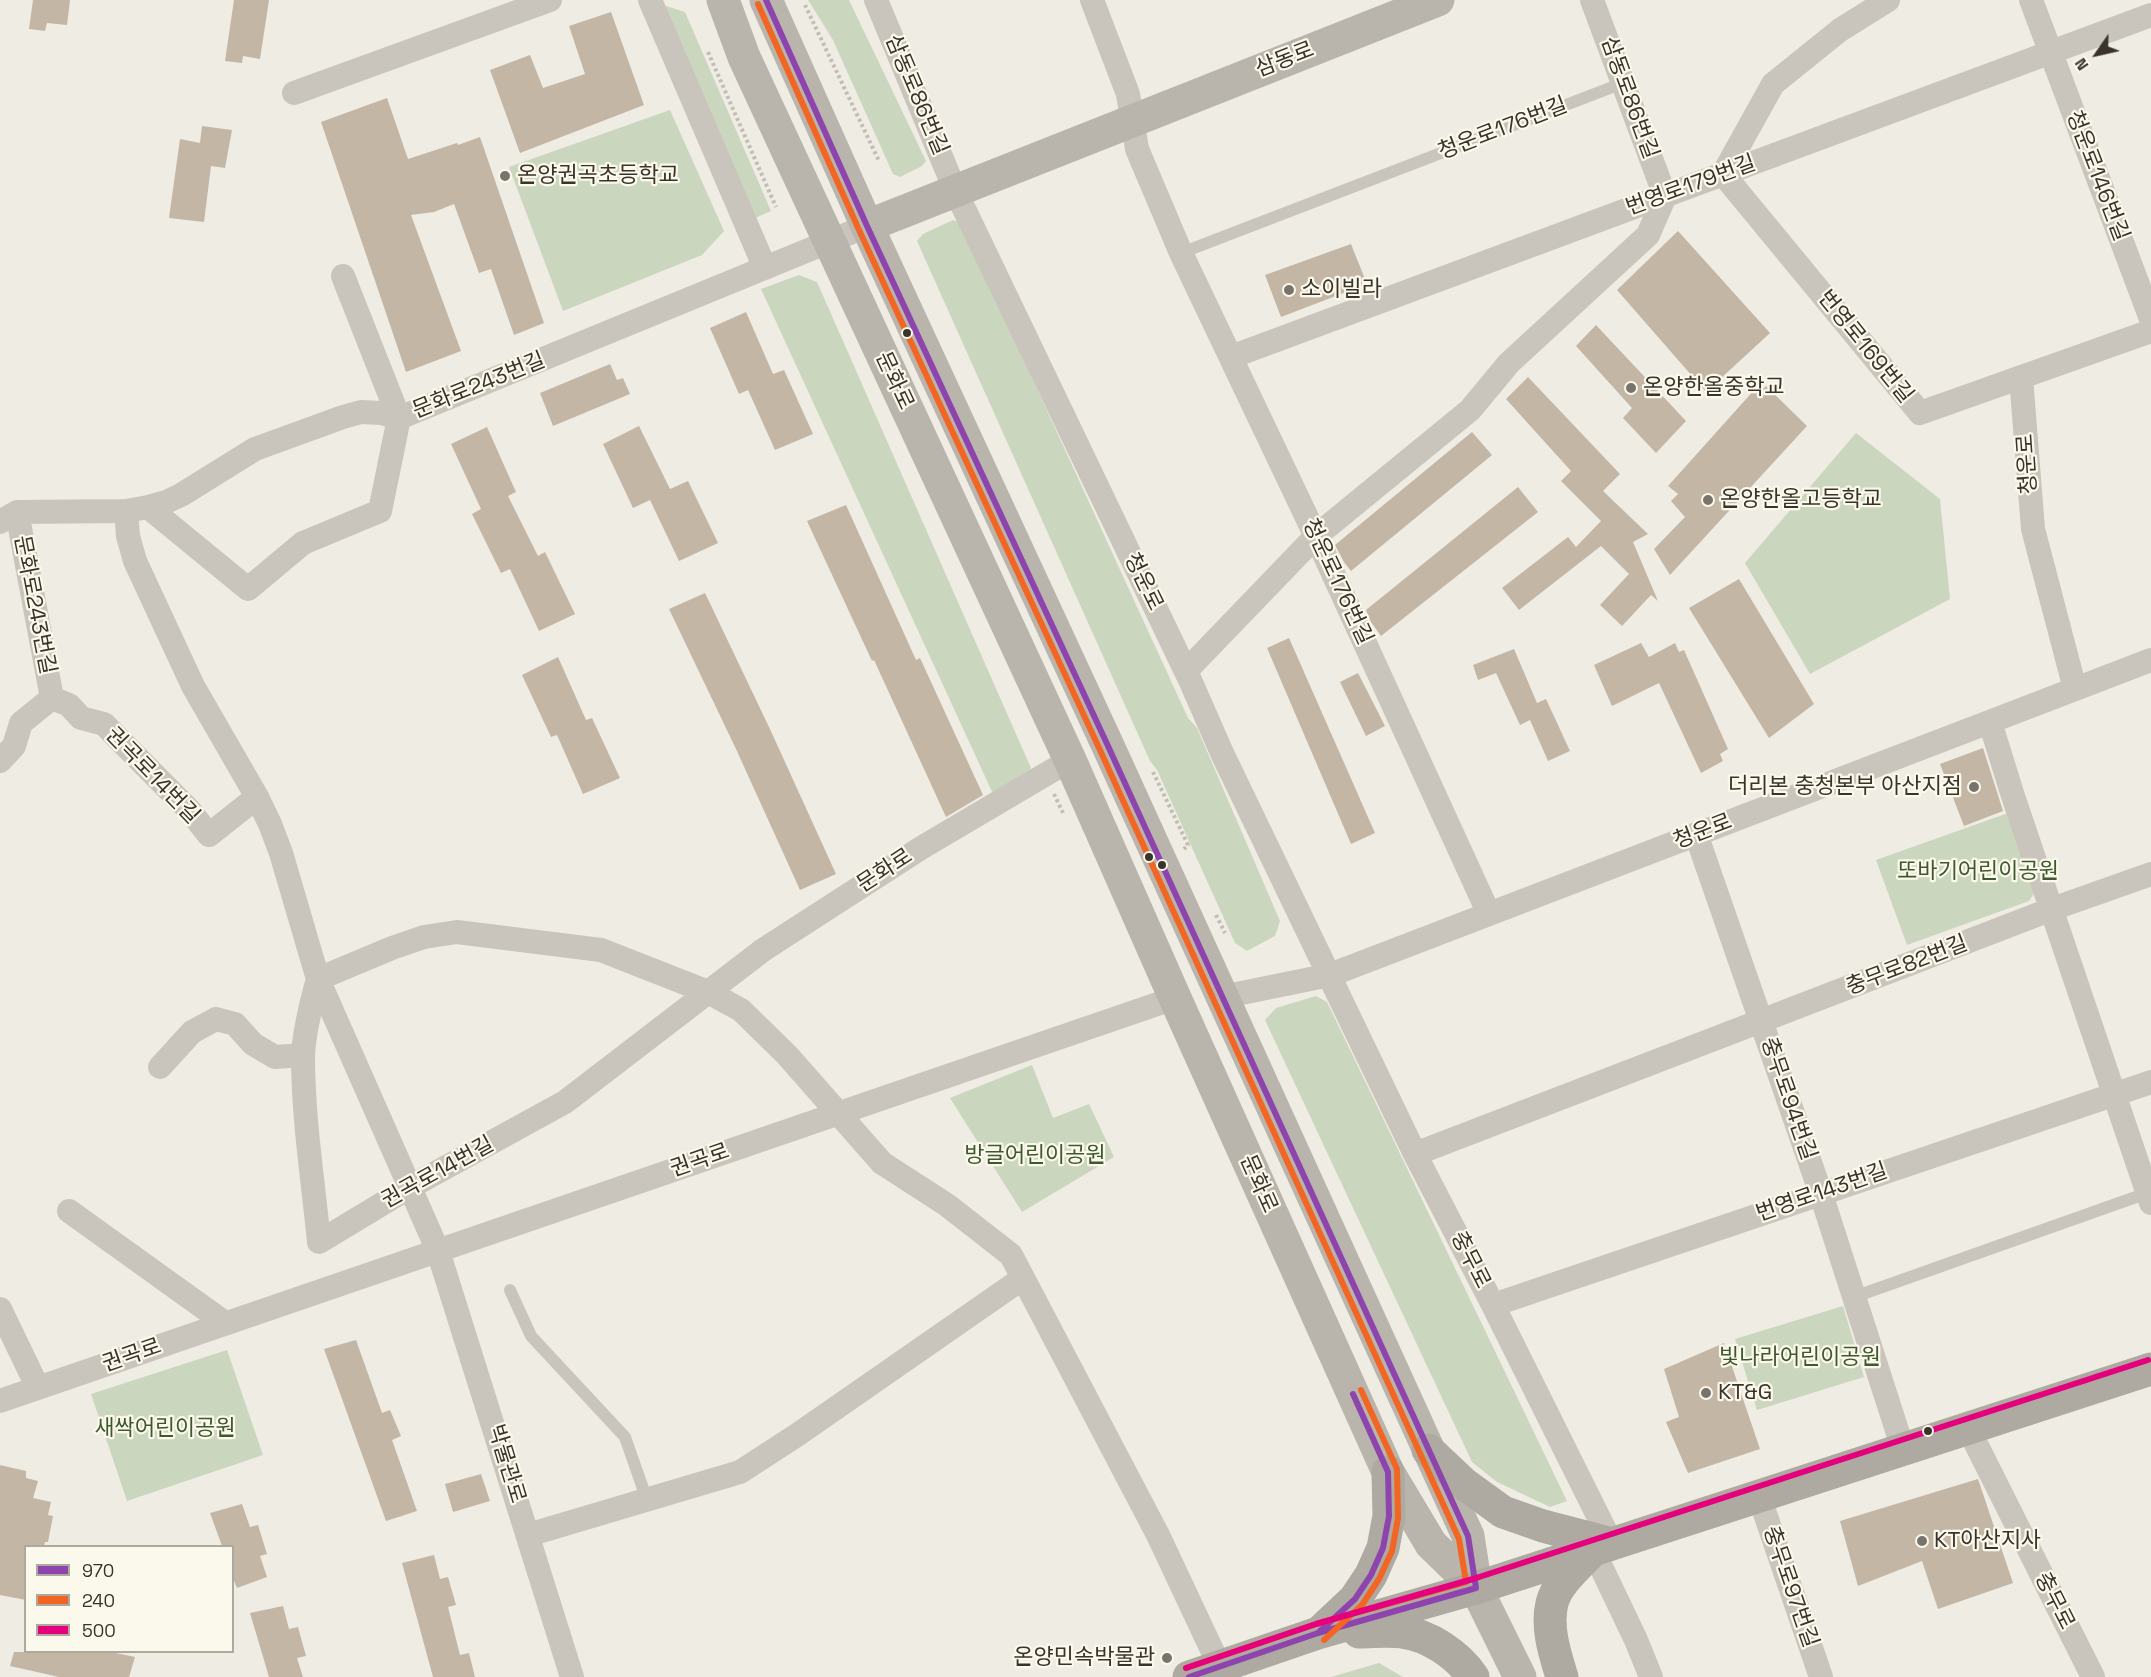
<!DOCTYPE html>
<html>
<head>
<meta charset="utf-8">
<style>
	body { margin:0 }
	#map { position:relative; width:2151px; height:1677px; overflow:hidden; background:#efece4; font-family:"Space Grotesk",sans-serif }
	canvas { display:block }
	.legend { position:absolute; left:24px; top:1545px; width:210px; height:108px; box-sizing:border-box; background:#fbf8ec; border:2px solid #aea99e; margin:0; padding:8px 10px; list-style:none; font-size:18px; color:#3a332a }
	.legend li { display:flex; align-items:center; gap:12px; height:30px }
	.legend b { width:30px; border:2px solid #aea99e }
	.north { position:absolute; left:2067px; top:24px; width:60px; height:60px; -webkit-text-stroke:4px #fbf8ec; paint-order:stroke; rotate:236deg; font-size:16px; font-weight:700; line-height:24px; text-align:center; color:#3a332a }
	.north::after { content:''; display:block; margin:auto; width:21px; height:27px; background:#3a332a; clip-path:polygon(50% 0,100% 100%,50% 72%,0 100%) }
</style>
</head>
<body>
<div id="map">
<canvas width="2151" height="1677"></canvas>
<ul class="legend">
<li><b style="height:8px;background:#8e44ad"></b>970</li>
<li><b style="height:8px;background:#f26522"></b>240</li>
<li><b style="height:8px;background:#e5007d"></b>500</li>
</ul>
<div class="north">N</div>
</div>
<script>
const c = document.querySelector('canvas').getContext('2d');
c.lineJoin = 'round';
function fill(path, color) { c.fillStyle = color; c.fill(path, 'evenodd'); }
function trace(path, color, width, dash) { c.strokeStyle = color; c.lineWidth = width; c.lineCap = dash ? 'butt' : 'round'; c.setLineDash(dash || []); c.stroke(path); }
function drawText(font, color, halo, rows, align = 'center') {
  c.font = font + ' "Space Grotesk","Noto Sans KR",sans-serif'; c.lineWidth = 4.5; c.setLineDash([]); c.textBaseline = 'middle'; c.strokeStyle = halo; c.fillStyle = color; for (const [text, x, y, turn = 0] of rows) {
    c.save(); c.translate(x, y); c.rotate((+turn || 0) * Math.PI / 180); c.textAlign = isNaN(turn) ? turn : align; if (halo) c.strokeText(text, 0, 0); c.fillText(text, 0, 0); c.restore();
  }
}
const green = new Path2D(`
	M808 0H849L926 161 922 166 900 177 893 174 833 40Z
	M663 5 685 12 771 211 755 218Z
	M670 110 724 231 702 255 563 311 509 167Z
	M953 220 961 223 1188 718 1197 728 1280 921 1275 936 1247 951 1235 943 1157 770 1150 761 917 241 923 234Z
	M799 275 817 282 1031 768 1026 777 994 796 761 289Z
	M1856 433 1940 499 1950 599 1810 674 1745 563Z
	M2008 813 2036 891 2029 901 1907 945 1876 860Z
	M1316 996 1327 1002 1567 1501 1550 1507 1497 1482 1472 1462 1265 1020 1276 1008Z
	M1032 1065 1053 1118 1089 1104 1114 1157 1022 1212 950 1098Z
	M1843 1306 1864 1377 1757 1410 1735 1339Z
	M227 1350 263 1455 127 1501 91 1394Z
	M1379 1663 1403 1677H1331Z`);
const building = new Path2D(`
	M33 0H70L67 25 47 23 45 31 29 29Z
	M234 0H269L260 59 243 56 242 63 225 61Z
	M611 12 644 105 520 153 490 70 530 55 543 88 585 74 569 26Z
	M387 98 408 159 457 143 458 145 480 137 544 323 514 335 491 269 479 273 454 204 434 212 411 215 461 351 406 372 321 122Z
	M202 126 232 130 225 168 211 166 204 222 169 218 180 139 200 143Z
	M1678 231 1770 333 1706 392 1617 290Z
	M1351 244 1367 284 1281 317 1265 275Z
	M746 312 773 374 784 370 813 434 775 450 748 390 739 394 710 328Z
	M1596 325 1686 421 1656 453 1623 418 1632 408 1576 346Z
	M610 364 617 380 623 378 630 394 553 426 540 393Z
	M1528 377 1620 474 1603 491 1648 534 1633 542 1658 601 1651 595 1622 626 1600 605 1629 574 1601 546 1519 610 1502 588 1568 537 1576 547 1601 521 1561 481 1571 471 1506 399Z
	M1766 386 1807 426 1670 575 1654 549 1685 517 1671 501 1678 494 1668 486 1756 388 1760 392Z
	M639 426 670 489 688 481 718 543 679 561 650 500 633 508 603 444Z
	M487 427 516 492 508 496 538 556 545 552 575 614 539 631 510 569 501 573 472 514 481 509 451 444Z
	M1472 432 1492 455 1351 571 1344 562 1335 545Z
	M1518 487 1538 512 1381 636 1371 622 1366 610Z
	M846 505 916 660 920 658 983 795 946 817 874 660 872 661 807 521Z
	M1739 579 1814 704 1769 738 1689 608Z
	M705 593 769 727 836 874 800 890 736 749 669 609Z
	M1289 638 1375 833 1351 844 1267 648Z
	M1641 643 1649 657 1675 643 1679 652 1684 650 1728 749 1720 754 1723 761 1701 773 1659 683 1612 706 1594 665Z
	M1514 649 1537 703 1546 699 1570 751 1548 761 1530 720 1520 725 1496 673 1478 680 1473 665Z
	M558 657 586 720 592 718 620 778 583 794 557 735 551 737 522 675Z
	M1358 673 1385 726 1366 736 1340 682Z
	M1983 748 2003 811 1964 826 1940 764Z
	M356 1340 382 1413 390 1410 401 1436 392 1440 417 1511 386 1521 324 1349Z
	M1724 1343 1760 1449 1688 1473 1666 1422 1679 1417 1664 1369Z
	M0 1465 26 1471V1478L38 1481 33 1498 51 1502 48 1515 53 1516 48 1542H45L44 1546H26V1600L0 1595Z
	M481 1474 490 1501 453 1512 445 1484Z
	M1978 1479 2013 1583 1938 1609 1922 1561 1858 1586 1840 1521Z
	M242 1504 250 1527 258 1525 267 1554 260 1556 267 1577 237 1588 232 1576V1546H222L210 1513Z
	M434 1555 440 1579 448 1577 456 1605 448 1607 460 1655 469 1653 475 1677H433L402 1563Z
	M283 1606 289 1629 298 1627 306 1656 297 1658 303 1677H269L250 1613Z
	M14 1652H111L135 1657 129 1677H59L10 1666Z`);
const path = new Path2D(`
	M805 5 879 161
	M708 52 776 207
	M1153 772 1188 845 1184 849
	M1054 794 1063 813
	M1216 915 1225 933`);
const lane = new Path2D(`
	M1181 253 1623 83
	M510 1290 531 1336 625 1437 647 1500
	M1854 1297 2136 1197 2151 1195`);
const street = new Path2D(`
	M650 0 765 268
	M876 0 955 190 1190 680 1222 753 1415 1154 1493 1305 1612 1544
	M1092 0 1128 94 1137 149 1181 253 1320 545 1489 914
	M1592 0 1665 196
	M1888 0 1840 30 1773 84 1723 174 1920 413 2151 331
	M2031 0 2151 319
	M294 93 550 0
	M343 276 399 418
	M1231 357 2151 15
	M2021 377 2033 529 2075 689
	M148 507 248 589 303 543 380 511 399 418
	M126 511 128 536 135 561 193 686 257 797 270 824 281 853 318 979 392 948 424 937 457 932 601 950 708 992 741 1010 787 1055 882 1163 947 1205 1011 1255 1158 1535 1220 1667
	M17 512 52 698
	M0 522 17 512 126 511 148 507 166 502 181 495 255 449 343 417 361 412 381 413 399 418 867 226
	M1186 671 1316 536 1470 410 1509 363 1648 235 1665 196
	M1990 722 2013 796 2151 1203
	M0 761 14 746 21 723 52 698 69 705 81 718 104 724 190 811 209 835 257 797
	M1696 834 1821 1194 1903 1449
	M318 979C311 1004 304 1031 303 1056 303 1118 313 1180 319 1242L410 1187 565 1102 763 950 921 848 1070 760
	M318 979 438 1251 572 1677
	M1222 997 1330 975 2151 660
	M160 1067 192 1032 216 1019 235 1024 253 1044 275 1057 303 1055
	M1415 1154 2052 909 2151 874
	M69 1211 225 1323
	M1493 1305 2151 1082
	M0 1309 38 1388
	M0 1401 1175 998
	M1968 1428 2093 1677
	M1759 1496 1821 1677
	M528 1535 740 1472 797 1435 1023 1278
	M1593 1550 1636 1640 1651 1677`);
const secondary = new Path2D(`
	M723 0 744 57 1070 760 1175 998 1388 1472 1431 1544 1476 1588
	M766 0 867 226 1108 746 1468 1536 1476 1588 1520 1677
	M867 226 1438 0`);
const primary = new Path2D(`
	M1428 1450 1463 1483 1503 1512 1543 1526 1612 1544
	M1322 1630 1355 1599 1371 1575 1383 1548 1389 1516 1388 1472
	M1359 1632C1373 1632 1388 1630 1402 1632 1429 1635 1458 1655 1473 1677
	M1189 1677 1318 1633 1476 1588 2151 1369
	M1562 1677C1555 1654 1546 1628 1552 1603 1557 1583 1579 1565 1592 1551`);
const bus1 = new Path2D(`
	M766 0 867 226 1108 746 1468 1536 1476 1588 1318 1633 1189 1677
	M1318 1633 1355 1599 1371 1575 1383 1548 1389 1516 1388 1472 1353 1394`);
const bus2 = new Path2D(`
	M758 4 859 230 1100 750 1459 1539 1466 1582 1316 1624 1186 1668
	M1324 1640 1362 1605 1379 1579 1392 1551 1398 1518 1397 1469 1361 1390`);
const bus3 = new Path2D(`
	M1186 1668 1316 1624 1473 1579 2148 1360`);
const markers = [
	[505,176,6,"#79746b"],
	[1289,290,6,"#79746b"],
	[907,333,5,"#3a332a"],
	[1631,388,6,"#79746b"],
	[1708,500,6,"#79746b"],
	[1974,787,6,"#79746b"],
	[1149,857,5,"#3a332a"],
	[1162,865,5,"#3a332a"],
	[1706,1393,6,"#79746b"],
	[1928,1431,5,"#3a332a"],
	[1922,1541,6,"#79746b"],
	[1167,1658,6,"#79746b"]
];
const streetNames = [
	["삼동로",1285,60,-21],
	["삼동로86번길",916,95,67],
	["삼동로86번길",1629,98,70],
	["청운로176번길",1503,129,-21],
	["청운로146번길",2097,176,69],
	["번영로179번길",1691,186,-20],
	["번영로169번길",1865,347,51],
	["문화로",894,381,65],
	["문화로243번길",479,386,-22],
	["청운로",2028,464,-94],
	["청운로",1143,582,64],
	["청운로176번길",1337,582,65],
	["문화로243번길",34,605,79],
	["권곡로14번길",152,776,46],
	["청운로",1703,832,-21],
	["문화로",885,871,-33],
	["충무로82번길",1907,966,-21],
	["충무로94번길",1788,1099,71],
	["권곡로",700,1161,-19],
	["권곡로14번길",438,1173,-29],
	["문화로",1258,1184,66],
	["번영로143번길",1822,1193,-19],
	["충무로",1470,1260,63],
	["권곡로",132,1356,-19],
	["박물관로",506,1464,73],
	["충무로97번길",1790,1587,71],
	["충무로",2054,1601,63]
];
const poiNames = [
	["온양권곡초등학교",517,176],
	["소이빌라",1301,290],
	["온양한올중학교",1643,388],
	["온양한올고등학교",1720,500],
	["더리본 충청본부 아산지점",1962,787,"right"],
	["KT&G",1718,1393],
	["KT아산지사",1934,1541],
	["온양민속박물관",1155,1658,"right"]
];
const parkNames = [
	["또바기어린이공원",1978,872],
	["방글어린이공원",1035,1156],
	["빛나라어린이공원",1800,1358],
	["새싹어린이공원",165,1429]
];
fill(green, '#cbd6be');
fill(building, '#c3b6a5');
trace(path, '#c1beb5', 4, [3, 3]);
trace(lane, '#c9c5bc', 12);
trace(street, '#c9c5bc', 24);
trace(secondary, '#b9b5ad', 33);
trace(primary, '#aea9a1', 33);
trace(bus1, '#8e44ad', 6);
trace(bus2, '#f26522', 6);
trace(bus3, '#e5007d', 6);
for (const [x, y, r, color] of markers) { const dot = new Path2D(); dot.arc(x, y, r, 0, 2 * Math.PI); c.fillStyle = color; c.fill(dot); trace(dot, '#fbf8ec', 2); }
drawText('22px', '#3a332a', '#fbf8ec', streetNames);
drawText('22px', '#3a332a', '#fbf8ec', poiNames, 'left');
drawText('22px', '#3d592d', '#fbf8ec', parkNames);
</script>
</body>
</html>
